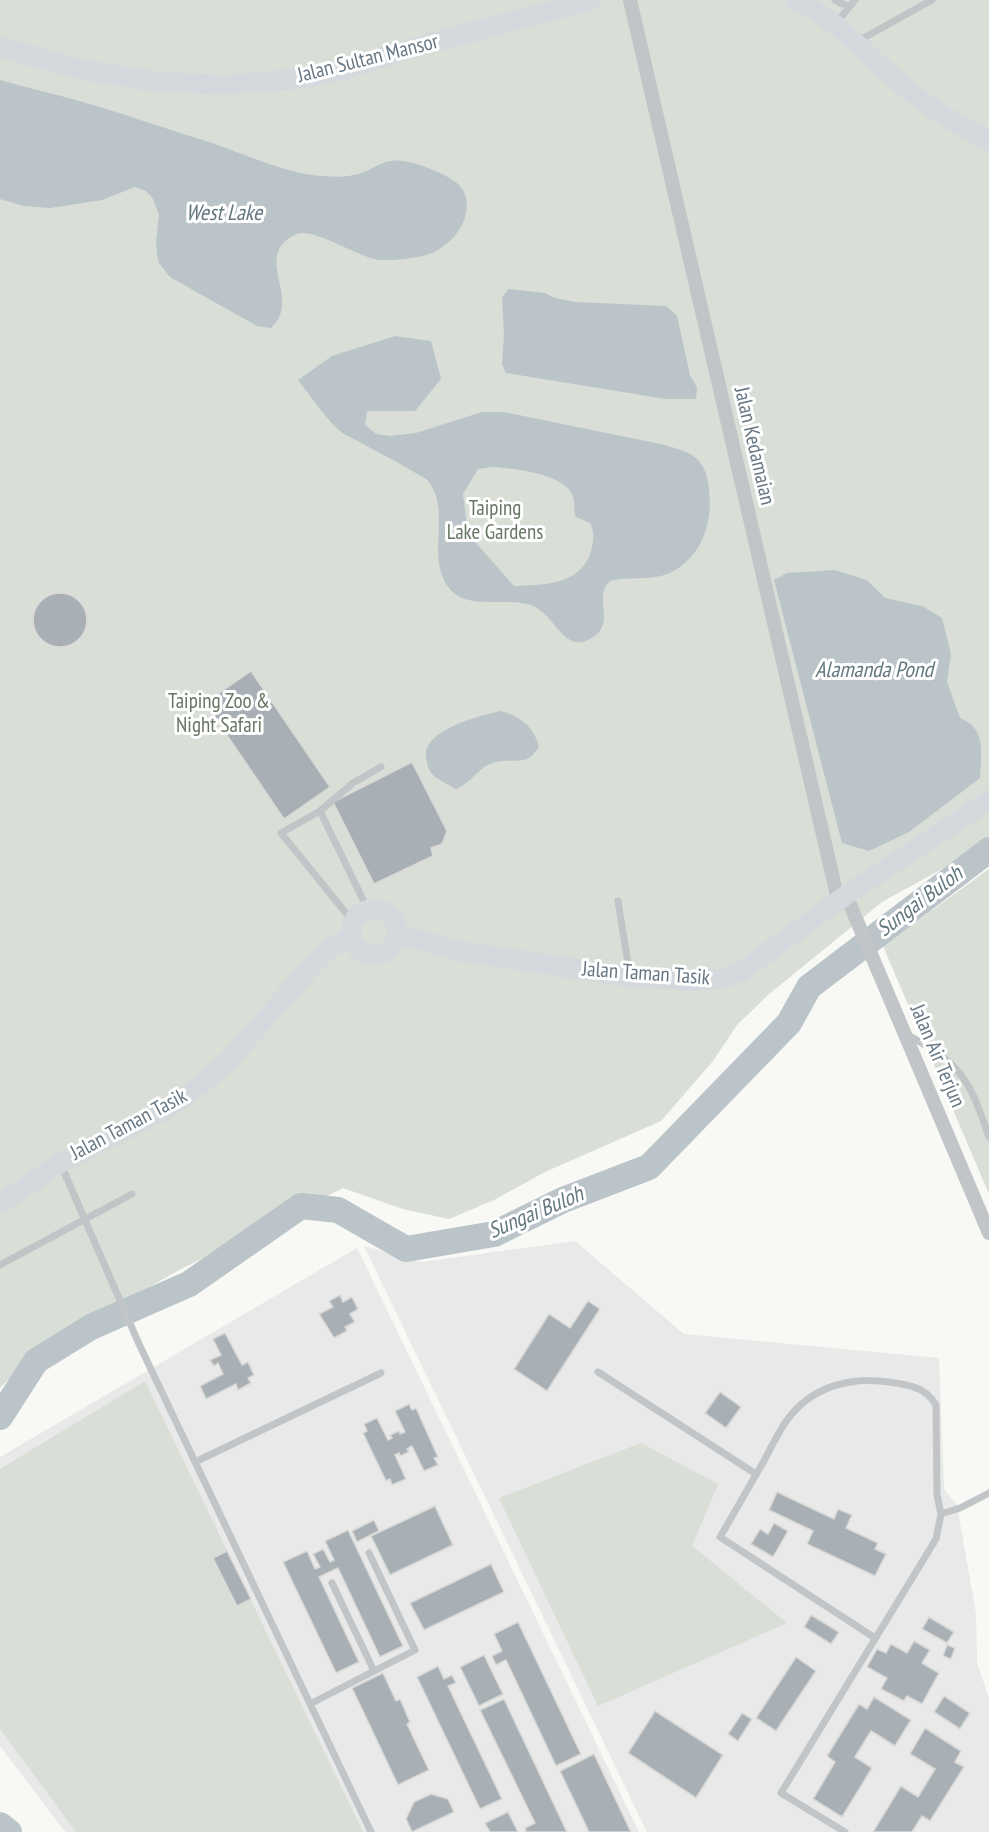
<!DOCTYPE html>
<html>
<head>
<meta charset="utf-8">
<style>
	body { margin:0 }
	canvas { display:block; background:#f8f8f5 }
</style>
</head>
<body>
<canvas width="989" height="1832"></canvas>
<script>
const c = document.querySelector('canvas').getContext('2d');
c.lineJoin = 'round';
function fill(path, color) { c.fillStyle = color; c.fill(path, 'evenodd'); }
function trace(path, color, width, dash) { c.strokeStyle = color; c.lineWidth = width; c.lineCap = dash ? 'butt' : 'round'; c.setLineDash(dash || []); c.stroke(path); }
function drawText(font, color, halo, rows, align = 'center') {
  c.font = font + ' "PT Sans Narrow",sans-serif'; c.lineWidth = 6; c.setLineDash([]); c.textBaseline = 'middle'; c.strokeStyle = halo; c.fillStyle = color; for (const [text, x, y, turn = 0] of rows) {
    c.save(); c.translate(x, y); c.rotate((+turn || 0) * Math.PI / 180); c.textAlign = isNaN(turn) ? turn : align; if (halo) c.strokeText(text, 0, 0); c.fillText(text, 0, 0); c.restore();
  }
}
const built = new Path2D(`
	M575 1241 684 1334 939 1358 944 1489 957 1505 976 1614 977 1663 989 1698V1832H647L364 1246 421 1262Z
	M357 1248 639 1832H65L0 1746V1457Z`);
const green = new Path2D(`
	M0 0H989V843L882 902 768 995 737 1025 713 1061 661 1121 545 1172 494 1200 449 1219 403 1209 343 1188 179 1270 35 1353 0 1388Z
	M989 869V1194L883 946Z
	M145 1381 363 1832H76L0 1729V1469Z
	M641 1443 718 1484 692 1546 787 1623 598 1706 499 1498Z`);
const water = new Path2D(`
	M0 80C26 88 53 93 79 101 123 113 166 129 209 142 245 154 284 173 321 176 337 177 351 178 366 171 374 168 382 162 391 161 407 158 438 171 451 179 476 192 468 224 451 240 446 244 438 251 432 253 420 258 387 262 374 259 355 254 319 232 302 233 298 233 292 236 289 238 256 262 302 299 271 328L257 326 170 277 159 263 157 255 156 242 159 215 153 199 146 191 135 187 102 200 50 208 24 206 0 199Z
	M508 289 545 293 555 298 575 302 666 306 677 316 690 375 697 388 696 399H666L506 373 502 364 504 334 502 298Z
	M395 336 431 341 441 379 415 411H367L365 425 376 434 390 436 416 433 482 412H504L665 445C677 449 689 451 698 460 706 469 708 479 709 490 713 523 702 557 670 573 651 581 630 576 610 581 593 596 614 621 596 635 564 660 556 613 531 605 502 596 460 614 444 580 429 549 450 511 429 482 426 478 419 475 414 472 396 461 377 452 358 441 352 438 344 435 339 430 323 416 311 396 298 380L332 356ZM493 467C513 468 563 474 572 494 576 502 573 510 576 517L590 523C594 531 594 538 592 547 584 585 545 585 514 586L468 534 463 494 478 469Z
	M835 570 867 580 885 598 922 606 942 618 951 654 947 682 960 718C987 729 981 753 980 778L909 832 869 851 842 843 774 580 787 573Z
	M500 711C520 716 533 726 539 746 527 770 511 755 490 764 476 770 470 784 456 789 449 785 438 780 432 774 428 769 427 763 426 757 423 730 479 716 500 711Z`);
const river = new Path2D(`
	M0 1417 36 1361 91 1327 189 1284 301 1206 338 1210 406 1249 494 1234 563 1200 649 1167 789 1023 809 987 989 850
	M0 1825 9 1832`);
const building = new Path2D(`
	M33 620a27 27 0 1 1 54 0a27 27 0 1 1-54 0Z
	M251 671 330 787 284 819 205 703Z
	M412 762 447 831 442 844 431 848 433 856 374 884 333 802Z
	M340 1295 343 1302 352 1297 358 1309 350 1314 355 1322 345 1327 347 1331 334 1338 319 1314 333 1307 329 1301Z
	M588 1301 600 1309 547 1391 514 1369 549 1314 570 1328Z
	M225 1333 242 1365 248 1362 254 1375 248 1378 251 1383 238 1390 236 1384 206 1399 200 1386 223 1374 218 1363 214 1366 210 1360 221 1355 213 1339Z
	M720 1392 741 1407 726 1428 705 1413Z
	M409 1404 412 1410 416 1408 438 1457 434 1458 438 1465 424 1471 412 1446 407 1449 409 1452 400 1456 399 1453 395 1455 406 1479 392 1485 390 1479 386 1481 363 1433 367 1431 364 1424 377 1418 388 1440 392 1438 390 1435 399 1431 400 1434 405 1432 395 1411Z
	M777 1492 834 1519 838 1509 852 1515 846 1528 878 1543 875 1549 886 1554 875 1576 807 1544 813 1531 769 1510Z
	M435 1506 453 1545 390 1575 371 1536Z
	M374 1520 379 1531 357 1542 352 1531Z
	M774 1523 788 1531 773 1557 751 1544 760 1529 768 1534Z
	M348 1530 403 1646 380 1657 338 1568 319 1577 359 1662 336 1673 283 1562 307 1551 315 1569 320 1567 313 1554 323 1549 330 1562 334 1560 325 1541Z
	M227 1551 251 1599 237 1606 213 1558Z
	M491 1564 504 1592 424 1630 410 1603Z
	M811 1615 839 1632 831 1644 804 1627Z
	M929 1617 954 1632 947 1643 922 1629Z
	M518 1622 581 1754 556 1766 506 1660 496 1665 492 1656 502 1651 494 1634Z
	M914 1641 930 1650 922 1663 939 1673 922 1704 907 1696 904 1701 881 1689 887 1678 867 1667 877 1649 886 1653 891 1644 907 1653Z
	M947 1645 955 1648 951 1659 943 1656Z
	M484 1655 503 1694 479 1706 460 1667Z
	M796 1657 816 1671 776 1731 756 1718Z
	M438 1666 444 1679 452 1675 456 1683 448 1686 502 1799 480 1809 417 1677Z
	M383 1673 396 1701 400 1699 410 1722 407 1724 429 1770 398 1785 352 1688Z
	M944 1696 970 1713 960 1729 934 1712Z
	M874 1697 911 1720 895 1746 871 1731 855 1757 872 1768 842 1817 813 1799 835 1762 827 1756 859 1704 867 1709Z
	M504 1699 567 1832H526L525 1828 535 1823 480 1710Z
	M655 1711 723 1755 696 1798 628 1753Z
	M742 1713 752 1719 738 1741 728 1734Z
	M925 1728 961 1751 955 1762 964 1767 930 1821 922 1816 912 1832H873L901 1786 918 1797 935 1769 910 1754Z
	M594 1754 631 1832H589L560 1771Z
	M431 1794 448 1799 454 1812 412 1832 406 1819 414 1802Z
	M508 1812 518 1832H490L485 1823Z`);
const lane = new Path2D(`
	M835 0 849 7
	M836 23 855 0
	M858 41 932 0
	M320 811 281 833 354 923
	M618 901 630 976
	M368 910 320 811 353 783 381 767
	M908 1035C963 1066 969 1079 989 1137
	M61 1165 139 1344 371 1832
	M0 1265 132 1194
	M598 1372 756 1474
	M195 1462 381 1373
	M332 1583 374 1671
	M875 1638 720 1537C735 1512 749 1486 764 1461 771 1447 778 1433 787 1420 811 1387 850 1376 889 1382 909 1385 926 1387 936 1405L937 1495 941 1514
	M310 1704 415 1650 369 1553
	M845 1832 781 1793 936 1539 941 1514 960 1508 989 1493`);
const street = new Path2D(`
	M630 0 838 900
	M846 895 989 1233`);
const secondary = new Path2D(`
	M795 0C839 19 870 60 907 89 932 110 960 125 989 141
	M0 47 83 70 159 82 225 85 307 78 342 70 423 45 592 0
	M351 932a23 23 0 1 1 46 0a23 23 0 1 1-46 0Z
	M397 934 459 951 630 977 696 981 721 979 742 971 846 895 989 800
	M0 1204 60 1163 172 1106 202 1084 229 1060 311 967 330 948 352 936`);
const streetNames = [
	["Jalan Sultan Mansor",368,59,-14],
	["Jalan Kedamaian",754,446,77],
	["Jalan Taman Tasik",646,974,4],
	["Jalan Air Terjun",937,1056,67],
	["Jalan Taman Tasik",129,1125,-28]
];
const parkNames = [
	["Taiping",495,509],
	["Lake Gardens",495,533],
	["Taiping Zoo &",219,702],
	["Night Safari",219,726]
];
const waterNames = [
	["West Lake",224,214],
	["Alamanda Pond",874,671],
	["Sungai Buloh",920,902,-37],
	["Sungai Buloh",536,1213,-23]
];
fill(built, '#e8e9e8');
fill(green, '#d9ded6');
fill(water, '#bac4c9');
trace(river, '#bac4c9', 26);
fill(building, '#a8b0b6');
trace(building, '#d9d9d7', 1.5);
trace(lane, '#c1c5c8', 7);
trace(street, '#c1c5c8', 14);
trace(secondary, '#d5d9dd', 20);
drawText('21px', '#687885', '#fff', streetNames);
drawText('21px', '#667763', '#fff', parkNames);
drawText('italic 22px', '#637880', '#fff', waterNames);
</script>
</body>
</html>
